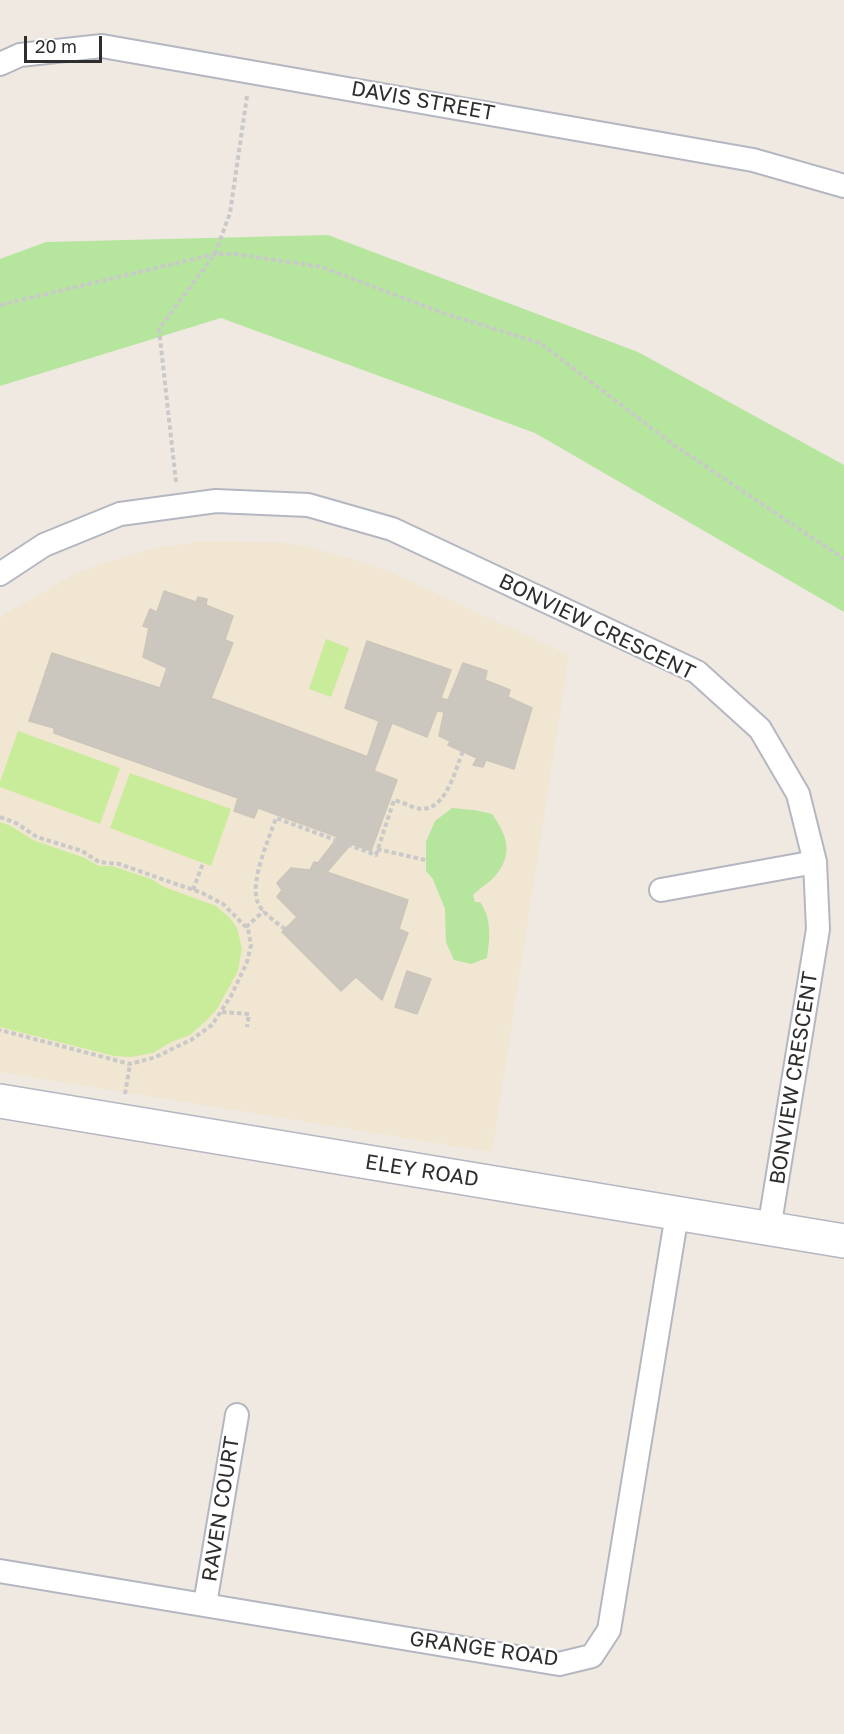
<!DOCTYPE html>
<html>
<head>
<meta charset="utf-8">
<style>
	body { margin:0 }
	#map { position:relative; width:844px; height:1734px; overflow:hidden; background:#efe9e1; font-family:"Golos Text",sans-serif }
	canvas { display:block }
	.scale { position:absolute; left:24px; top:36px; width:78px; height:27px; box-sizing:border-box; border:3px solid #2e2e2e; border-top:0; padding-left:8px; font-size:18px; line-height:21px; white-space:nowrap; color:#2e2e2e; -webkit-text-stroke:4px #fff; paint-order:stroke }
</style>
</head>
<body>
<div id="map">
<canvas width="844" height="1734"></canvas>
<div class="scale">20 m</div>
</div>
<script>
const c = document.querySelector('canvas').getContext('2d');
c.lineJoin = 'round';
function fill(path, color) { c.fillStyle = color; c.fill(path, 'evenodd'); }
function trace(path, color, width, dash) { c.strokeStyle = color; c.lineWidth = width; c.lineCap = dash ? 'butt' : 'round'; c.setLineDash(dash || []); c.stroke(path); }
function drawText(font, color, halo, rows, align = 'center') {
  c.font = font + ' "Golos Text",sans-serif'; c.lineWidth = 4.5; c.setLineDash([]); c.textBaseline = 'middle'; c.strokeStyle = halo; c.fillStyle = color; for (const [text, x, y, turn = 0] of rows) {
    c.save(); c.translate(x, y); c.rotate((+turn || 0) * Math.PI / 180); c.textAlign = isNaN(turn) ? turn : align; if (halo) c.strokeText(text, 0, 0); c.fillText(text, 0, 0); c.restore();
  }
}
const education = new Path2D(`
	M205 541 289 543 317 549 361 562 386 570 569 655 492 1152 0 1072V617L73 575 100 564 156 548Z`);
const green = new Path2D(`
	M328 235 638 352 844 465V612L535 433 221 318 0 386V259L46 242Z
	M452 808 474 810 492 814C507 835 514 854 495 876 489 883 480 888 473 895L475 902H480C492 919 490 938 487 958L471 964 454 960 446 942 445 909 433 879 426 871V842L435 821Z`);
const pitch = new Path2D(`
	M326 639 349 648 331 697 309 689Z
	M18 731 120 768 100 824 0 787V782Z
	M130 773 231 809 211 866 110 828Z
	M0 822 11 826 33 840 85 858 99 866H112L151 879 164 887 216 906 230 918 237 928 242 948 238 971 217 1009 206 1021 190 1035 171 1042 153 1053 131 1057 114 1056 0 1027Z`);
const building = new Path2D(`
	M164 591 196 602 198 597 207 599 206 605 233 616 225 640 233 643 211 698 368 757 364 767 397 780 371 851 351 844 327 872 408 900 399 929 408 933 382 1000 356 977 341 991 282 932 297 917 277 897 282 890 277 883 291 868 310 870 314 862 318 863 338 837 258 808 254 818 234 811 238 798 54 733V728L29 721 52 653 160 688 167 668 143 657 149 628 143 626 150 609 157 612Z
	M367 641 451 670 441 698 448 700 463 663 487 671 485 680 510 690 508 697 532 708 514 769 486 760 483 767 473 765 477 758 448 745 450 741 439 736 444 712 437 711 427 737 392 723 374 771 364 767 379 721 345 708Z
	M407 971 431 979 417 1014 395 1007Z`);
const path = new Path2D(`
	M0 305 215 254H235L322 267 440 312 540 343 671 443 844 559
	M176 482 159 329 215 254 230 213 247 96
	M0 817 16 823 37 837 82 851 99 862 119 864 202 893 223 904 248 929 251 945 247 962 231 996 212 1025 191 1040 176 1047 156 1057 130 1064 0 1030
	M377 849 425 860
	M193 890 203 863
	M246 927 264 911
	M285 929C276 922 262 913 258 903 249 882 269 839 276 818L376 855 394 800C402 802 413 808 421 809 447 809 455 770 463 751
	M222 1012 249 1014 247 1027
	M125 1094 130 1064`);
const minor = new Path2D(`
	M0 64 20 55 102 46 753 160 844 186
	M0 574 44 545 120 514 216 501 308 505 392 529 697 672 760 729 798 794 815 862 818 929 769 1229
	M661 890 815 862
	M0 1571 559 1664 592 1656 609 1630 677 1214
	M205 1604 237 1415`);
const secondary = new Path2D(`
	M0 1101 844 1241`);
const streetNames = [
	["DAVIS STREET",423,101,10],
	["BONVIEW CRESCENT",597,627,26],
	["BONVIEW CRESCENT",794,1078,-81],
	["ELEY ROAD",422,1171,9],
	["RAVEN COURT",221,1509,-81],
	["GRANGE ROAD",484,1649,8]
];
fill(education, '#f0e6d1');
fill(green, '#b6e59e');
fill(pitch, '#c9ec9a');
fill(building, '#cbc7bf');
trace(building, '#cbc5ba', 1.5);
trace(minor, '#b4b7c1', 26);
trace(secondary, '#b4b7c1', 36);
trace(path, '#c9c9c9', 4, [4.5, 3]);
trace(minor, '#fff', 22);
trace(secondary, '#fff', 33);
drawText('21px', '#2e2e2e', '#fff', streetNames);
</script>
</body>
</html>
